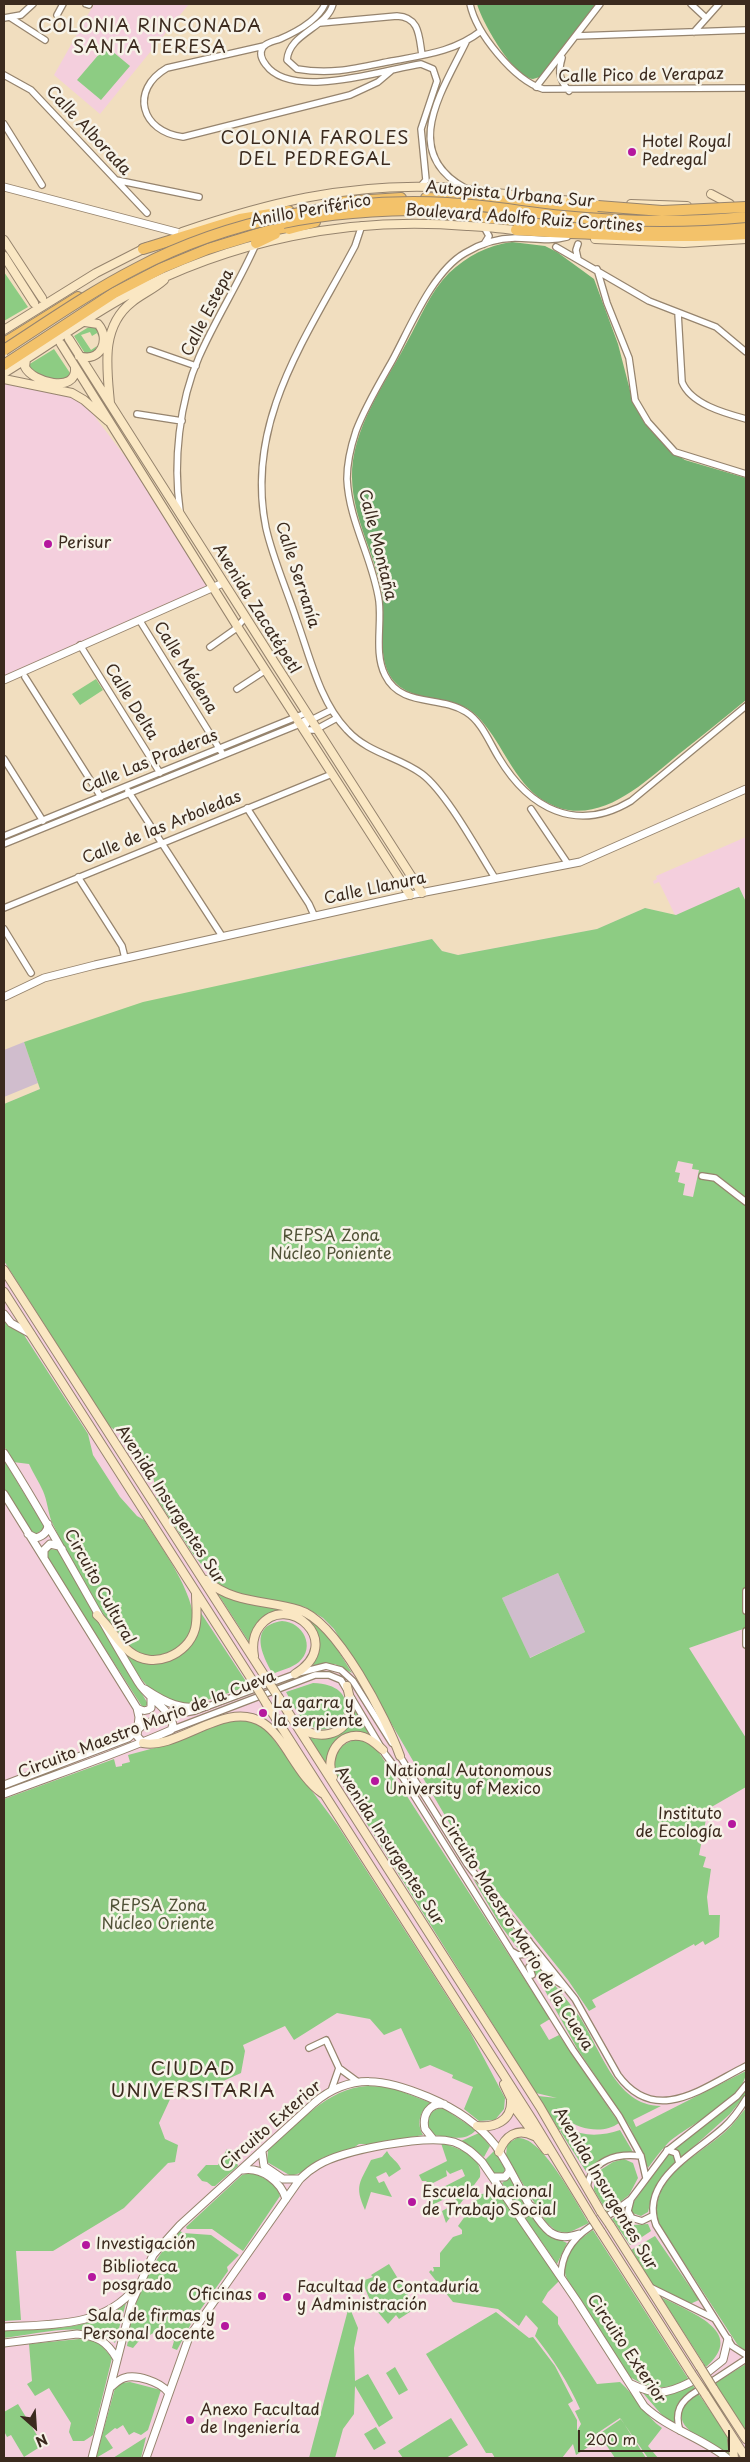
<!DOCTYPE html>
<html>
<head>
<meta charset="utf-8">
<style>
	body { margin:0 }
	#map { position:relative; width:750px; height:2462px; overflow:hidden; background:#f1debf; font-family:"Playpen Sans",sans-serif }
	canvas { display:block }
	.frame { position:absolute; inset:0; border:5px solid #3b2a1e; pointer-events:none }
	.north { position:absolute; left:10px; top:2402px; width:50px; height:50px; -webkit-text-stroke:4px #f7f3e8; paint-order:stroke; rotate:154deg; font-size:14px; font-weight:700; line-height:20px; text-align:center; color:#3b2a1e }
	.north::after { content:''; display:block; margin:auto; width:18px; height:22px; background:#3b2a1e; clip-path:polygon(50% 0,100% 100%,50% 72%,0 100%) }
	.scale { position:absolute; left:578px; top:2430px; width:152px; height:22px; box-sizing:border-box; border:2px solid #3b2a1e; border-top:0; padding-left:6px; font-size:15px; line-height:18px; white-space:nowrap; color:#3b2a1e; -webkit-text-stroke:4px #f7f3e8; paint-order:stroke }
</style>
</head>
<body>
<div id="map">
<canvas width="750" height="2462"></canvas>
<div class="frame"></div>
<div class="north">N</div>
<div class="scale">200 m</div>
</div>
<script>
const c = document.querySelector('canvas').getContext('2d');
c.lineJoin = 'round';
function fill(path, color) { c.fillStyle = color; c.fill(path, 'evenodd'); }
function trace(path, color, width, dash) { c.strokeStyle = color; c.lineWidth = width; c.lineCap = dash ? 'butt' : 'round'; c.setLineDash(dash || []); c.stroke(path); }
function drawText(font, color, halo, rows, align = 'center') {
  c.font = font + ' "Playpen Sans",sans-serif'; c.lineWidth = 5; c.setLineDash([]); c.textBaseline = 'middle'; c.strokeStyle = halo; c.fillStyle = color; for (const [text, x, y, turn = 0] of rows) {
    c.save(); c.translate(x, y); c.rotate((+turn || 0) * Math.PI / 180); c.textAlign = isNaN(turn) ? turn : align; if (halo) c.strokeText(text, 0, 0); c.fillText(text, 0, 0); c.restore();
  }
}
const built = new Path2D(`
	M94 4H189L100 114 54 75Z
	M4 382 72 396 83 401 133 467 209 587 4 676Z
	M746 837V2458H4V1104L40 1089 24 1042 304 966 432 939 442 951 458 955 597 929 645 908 675 915 659 882 654 884 653 881 657 879 656 876Z`);
const industrial = new Path2D(`
	M24 1042 38 1083 4 1097V1050Z
	M558 1573 585 1632 529 1658 502 1598Z`);
const green = new Path2D(`
	M106 46 130 66 101 100 77 80Z
	M4 272 28 307 4 321Z
	M92 325 96 326 99 337 97 333 92 336 90 332 81 335 91 350 97 346 94 352 86 355 74 336Z
	M54 349 70 373 67 378C52 382 37 377 28 365Z
	M96 679 103 690 80 705 72 694Z
	M739 887 746 902V1628L689 1648 746 1738V1787L708 1809 699 1855 706 1857 703 1867 711 1869 707 1897 709 1915H720L719 1937 705 1945 703 1941 695 1946 694 1944 592 2000 596 2007 589 2011 568 1980 468 1855 367 1682 334 1629 323 1618 305 1607 241 1595 227 1589 215 1581 193 1554 157 1499 153 1475 133 1443 109 1426 4 1261V1104L40 1089 24 1042 143 1002 432 939 442 951 458 955 597 929 645 908 676 915ZM678 1161 693 1164 692 1169 699 1170 693 1197 683 1195 685 1184 678 1182 680 1173 675 1172ZM558 1573 585 1632 530 1658 502 1598Z
	M4 1319 24 1335 88 1434 93 1455 120 1497 137 1516 144 1520C161 1549 228 1632 171 1652 159 1656 145 1659 134 1651 107 1629 66 1553 51 1520 48 1511 47 1500 43 1491 39 1482 33 1473 29 1464L13 1462 4 1446Z
	M4 1460 45 1528 34 1535 27 1531 4 1492Z
	M50 1549 58 1550 148 1704 143 1708 45 1555Z
	M218 1594 232 1599 281 1610C264 1615 254 1624 249 1642Z
	M201 1613 249 1686C230 1692 209 1701 190 1704 157 1709 135 1673 123 1648L141 1662 164 1663 181 1655 195 1640Z
	M305 1615 329 1636 352 1673 335 1664 313 1665C323 1643 319 1634 305 1615Z
	M282 1621C303 1622 316 1647 299 1662 292 1668 281 1670 273 1674 262 1655 248 1626 282 1621Z
	M313 1683C373 1685 338 1748 308 1724 298 1717 292 1702 286 1692Z
	M356 1709 372 1735C349 1725 328 1741 326 1765L310 1738C335 1738 349 1736 356 1709Z
	M233 1720C247 1720 258 1722 268 1732L338 1826 470 2032 505 2098 504 2109 495 2120 479 2121 464 2109 473 2087 452 2078 453 2075 430 2065 420 2069 401 2028 384 2035 370 2019 337 2013 294 2040 285 2026 243 2045 245 2051 241 2073 210 2087 179 2080 159 2123 165 2139 178 2145 175 2162 168 2163 124 2208 53 2251H16L21 2320 4 2321V1799L114 1759 116 1767 122 1766V1764L130 1762 128 1755 162 1746Z
	M358 1739 369 1741 378 1751 550 2019 540 2025 549 2040 559 2035 619 2123C604 2134 580 2130 566 2119L567 2127 559 2130 538 2096 557 2098 536 2093 337 1776C328 1756 340 1743 358 1739Z
	M472 1877 508 1922 525 1946 524 1951 519 1950 501 1926Z
	M535 1965H538C551 1981 565 1997 577 2013 600 2045 614 2106 661 2106L633 2120 636 2127 746 2071C746 2100 687 2125 668 2143 660 2151 654 2160 648 2168L630 2127 578 2050 533 1969Z
	M368 2086 390 2087 431 2103C420 2110 416 2123 423 2135L374 2144H359L352 2149 322 2158 300 2173 291 2176 267 2162 268 2150C298 2125 326 2088 368 2086Z
	M746 2091V2094L730 2114 681 2158 674 2150Z
	M443 2108 476 2130C465 2143 447 2136 433 2135L427 2127C428 2116 431 2109 443 2108Z
	M746 2108V2350H743L737 2344 659 2224C646 2179 698 2156 725 2132 733 2125 739 2116 746 2108Z
	M567 2128C584 2137 602 2136 620 2130L633 2152C609 2153 604 2156 587 2173L560 2131Z
	M479 2133 490 2146 484 2157 461 2141Z
	M517 2138C542 2135 576 2203 589 2223L568 2233 556 2231 546 2222 506 2156 507 2144Z
	M441 2143C457 2147 484 2157 480 2177L446 2223 442 2211 457 2203 453 2195 432 2205 431 2203 436 2197 428 2195 465 2176 462 2169 450 2174 446 2170 447 2176 425 2187 423 2185 427 2181H422L419 2175 447 2161Z
	M227 2149 234 2154 238 2166 215 2186H212L207 2182 202 2181 197 2175 206 2165H218Z
	M387 2151C391 2159 397 2160 401 2169L389 2177 386 2172 376 2177 379 2183 384 2181 392 2197 371 2192 365 2210C354 2185 360 2183 371 2160L382 2157Z
	M494 2151 505 2169 504 2174H494L485 2160Z
	M669 2153H672L677 2160 653 2192 648 2212 641 2216 632 2213 631 2209 633 2203Z
	M624 2159 633 2163 638 2178 629 2195 607 2212 594 2190V2174L613 2162Z
	M250 2173C261 2174 278 2186 280 2196L243 2251 212 2229H187L186 2227 242 2175Z
	M510 2177 526 2205 523 2210 519 2209 502 2183Z
	M490 2193 500 2196 509 2206 560 2280 548 2292 542 2302 558 2317V2324L597 2384 620 2382C636 2396 645 2416 662 2428L648 2446 658 2458H648L620 2418 596 2434 599 2440 576 2455 573 2444 562 2458H495L492 2453H486L426 2354 496 2312 529 2338 533 2337 555 2366 573 2401 568 2404 577 2420V2431L581 2424 575 2411 580 2409C568 2382 553 2359 535 2336L538 2328 526 2315 519 2326 498 2309 453 2302 429 2272 431 2270 433 2272 434 2270 433 2267H440V2253L453 2237 462 2234V2230L458 2226 481 2194Z
	M621 2212 633 2225 648 2224 651 2231 630 2245 612 2219Z
	M532 2214 547 2234 567 2243 557 2264 525 2218Z
	M593 2230 689 2380C667 2390 651 2390 630 2377L567 2279C558 2259 577 2240 593 2230Z
	M180 2231 183 2233 211 2235 239 2255 227 2267 228 2271 193 2320 177 2350 172 2348 174 2341 165 2334 157 2336 155 2332 138 2342 133 2348 127 2346C129 2337 129 2329 131 2320 140 2285 155 2256 180 2231Z
	M655 2236 699 2300 690 2304 649 2283 631 2250Z
	M389 2264 416 2308 399 2319 396 2315 388 2324 372 2305 362 2281 373 2277 371 2275Z
	M661 2297C689 2312 748 2331 706 2367Z
	M126 2303 115 2343C92 2318 35 2335 4 2338V2331C46 2328 92 2332 126 2303Z
	M349 2306 358 2328 354 2348 355 2381 368 2374 393 2418 379 2427 355 2386 354 2414 343 2429 335 2458H309Z
	M79 2339 99 2342 112 2358 93 2435 84 2441H73L69 2432 71 2423 49 2388 35 2396 27 2384 32 2381 29 2344Z
	M746 2364V2432L715 2383Z
	M395 2367 408 2390 399 2395 386 2373Z
	M130 2382 161 2390 148 2430 141 2435 134 2432 129 2435 123 2425 117 2429 115 2428 105 2436 113 2448 96 2458 115 2388 121 2383Z
	M692 2384 696 2390C673 2404 679 2400 674 2424L661 2414 642 2392C661 2399 675 2394 692 2384Z
	M698 2393 728 2437 729 2455C714 2440 673 2434 683 2407Z
	M18 2404 43 2445 24 2457 11 2435 7 2437 4 2431V2412Z
	M451 2418 468 2445 446 2458H403L398 2451Z
	M621 2419 646 2458H615L599 2434Z
	M376 2427 386 2443 374 2450 364 2434Z
	M146 2437 141 2458H113Z`);
const forest = new Path2D(`
	M477 4H596L543 76 533 79C513 77 482 22 477 4Z
	M512 242 545 246 557 252 594 279 618 344 632 398 647 425 667 448 685 460 746 478V700C724 718 702 736 679 754 640 786 590 836 537 796 510 774 501 740 477 716 453 691 407 707 389 674 377 651 386 618 382 593 375 554 353 520 352 478 351 429 385 384 407 342 420 319 430 292 449 273 467 256 488 245 512 242Z`);
const minor = new Path2D(`
	M86 4 89 5
	M325 4C318 20 296 32 280 39 275 41 267 42 263 47 259 53 262 60 266 65 292 101 386 69 421 64L433 69 437 81 421 129 426 180 420 187
	M333 4C327 28 289 33 287 60L297 69C333 75 357 68 392 61 424 55 454 52 481 31
	M470 4C476 33 514 80 543 89L746 88
	M691 4 706 18
	M57 15 63 4
	M4 18 21 15 33 4
	M11 18 45 40
	M320 23 397 16C420 17 419 37 422 55
	M694 32 719 4
	M576 36 746 30
	M264 46 167 68C129 90 141 132 183 137L350 95 378 82 391 71
	M562 58C558 71 559 80 569 91
	M4 75 31 90 147 213
	M536 87 600 4
	M4 124 42 185
	M116 180 199 197
	M465 188C399 152 443 90 466 42
	M362 225 355 246C308 335 244 421 266 528 273 559 287 590 297 621 310 657 320 702 347 730 369 754 398 756 422 774 446 792 478 851 495 878
	M484 227 489 236 484 244
	M567 237C549 242 533 238 515 238 497 238 480 244 465 253 432 272 410 328 392 361 379 384 365 407 356 431 351 446 347 463 347 479 349 522 373 559 379 601 382 625 374 653 385 675 401 708 440 695 466 712 482 722 489 742 499 758 529 808 576 834 631 801L746 706
	M556 247 649 301 716 327 746 352
	M578 259 576 250 578 244
	M597 269 607 303 629 358 635 400 648 422 675 452 746 474
	M678 313 682 382C691 404 724 413 746 419
	M150 350 196 366
	M137 414 182 421
	M180 511C173 463 179 402 199 357 216 318 239 283 256 244
	M140 621 222 753
	M80 645 160 773
	M210 647 234 630 245 618
	M25 677 101 797
	M237 689 266 670
	M304 728 309 721 331 710
	M305 730H315L337 718
	M4 759 43 821
	M128 791 222 936
	M247 808 309 904 314 915
	M531 809 568 864
	M4 836 306 713
	M4 844 295 726 309 718
	M78 877 122 946 125 958
	M4 908 332 774
	M4 929 31 973
	M702 1176 715 1178 746 1202
	M746 1591V1611
	M746 1631V1645
	M169 1716 195 1711 298 1673 326 1666 341 1670 353 1681 392 1743
	M171 1730 315 1675H329L341 1680 385 1754 403 1778 573 2050 619 2116 641 2156 646 2178
	M398 1753 467 1864 575 1999 618 2075C656 2127 704 2087 746 2066
	M513 1952 518 1955 526 1954 530 1947 529 1941
	M532 1975 529 1967 533 1962 538 1961 553 1979 564 1986
	M309 2048 326 2040 339 2068 358 2082
	M331 2091 339 2068
	M746 2099C740 2109 733 2119 724 2127 697 2152 639 2180 656 2225L732 2346 746 2355
	M667 2150 676 2153 679 2163
	M587 2188C591 2160 616 2153 641 2156
	M631 2199 628 2211 632 2218 642 2221 652 2216
	M609 2215 631 2199 667 2151 737 2096 746 2085
	M561 2277C561 2256 572 2239 590 2227
	M650 2287 715 2319
	M714 2380 746 2359
	M680 2431C674 2412 680 2401 697 2391`);
const tertiary = new Path2D(`
	M4 187 180 233
	M4 680 223 583
	M4 997 44 978 95 965 410 895 580 862 746 789
	M4 1314 11 1323 31 1334
	M4 1453C52 1527 92 1607 138 1682 148 1699 169 1707 173 1725L171 1730C117 1754 60 1773 4 1794
	M4 1494 137 1708 139 1717 137 1736 143 1743
	M28 1534 36 1538C43 1536 48 1532 48 1524
	M44 1558V1550L50 1544 59 1546 62 1549
	M145 1689C166 1703 182 1711 207 1706
	M137 1708C142 1711 146 1712 151 1708V1699
	M4 1785 128 1738 144 1724 169 1716
	M433 2139 425 2129C422 2115 429 2103 444 2104
	M262 2152 264 2166 283 2179H300
	M243 2170C262 2167 281 2182 286 2199
	M493 2177H505L509 2172V2168
	M517 2214C525 2215 528 2213 531 2206
	M4 2327C50 2324 103 2328 135 2288
	M4 2343 77 2334C97 2336 107 2341 117 2359
	M708 2372 723 2360 728 2339
	M631 2384C656 2396 667 2394 691 2382
	M111 2387C115 2384 118 2380 124 2378 137 2374 160 2382 168 2392
	M92 2458 132 2302 153 2255 180 2225 314 2103C351 2072 386 2079 428 2097 454 2108 477 2122 495 2145 512 2168 531 2217 550 2232 560 2239 569 2237 579 2234
	M146 2458 189 2337 300 2179C305 2174 311 2169 318 2165 343 2150 426 2134 454 2142 466 2146 474 2154 482 2162L577 2301 644 2406C668 2429 701 2437 727 2458`);
const secondary = new Path2D(`
	M711 194 730 204
	M631 204 687 206
	M182 232C268 203 344 184 435 187 482 189 528 199 574 201
	M595 239 684 243 746 239
	M4 240 42 298
	M4 256 34 303
	M4 330 96 273 147 247
	M69 339C187 524 303 709 422 893
	M61 344 237 626 410 895
	M79 356C101 363 111 339 98 324L85 322
	M26 359 25 367C32 382 77 394 75 368
	M4 373C45 348 84 319 126 296 231 240 348 216 467 226 484 227 502 228 519 231
	M4 379 72 393 84 400 108 421
	M110 403C107 368 100 327 132 302 142 294 154 289 164 280
	M4 1270 266 1678
	M4 1292 254 1683
	M206 1580C233 1604 267 1600 299 1610 337 1621 387 1720 400 1756
	M97 1615C110 1626 117 1642 130 1652 153 1670 188 1655 195 1629 198 1617 196 1605 196 1594
	M254 1656C252 1645 253 1635 260 1626 287 1591 347 1642 295 1674
	M279 1698 540 2107 601 2212
	M266 1703 533 2121 592 2218
	M300 1727C317 1740 344 1737 350 1713 352 1704 349 1695 347 1686
	M143 1743C179 1750 226 1699 263 1723 286 1738 297 1776 322 1793
	M333 1777C324 1757 339 1730 364 1737 371 1739 377 1745 383 1750
	M504 2084 517 2111 546 2150
	M477 2126C494 2128 512 2121 511 2101
	M499 2152C505 2136 517 2127 534 2136
	M610 2225 700 2367
	M601 2232 691 2373
	M713 2388 746 2439
	M705 2394 746 2458
	M732 2440 734 2458`);
const motorway = new Path2D(`
	M426 198 512 201 592 212 645 213
	M571 201 594 206
	M339 202 401 198
	M447 214 567 225 664 230 746 225
	M289 229 315 222
	M516 230C593 234 669 239 746 234
	M256 243 275 234
	M143 249 240 219 289 211
	M4 343 78 297
	M4 365 114 293 162 268 208 249 270 230 295 226`);
const secondaryBridge = new Path2D(`
	M266 1678 279 1698
	M254 1683 266 1703
	M601 2212 610 2225
	M592 2218 601 2232
	M700 2367 713 2388
	M691 2373 705 2394`);
const motorwayBridge = new Path2D(`
	M598 206 662 211 746 207
	M283 223C340 211 399 209 457 210
	M4 350C47 322 90 292 137 268 228 220 344 197 447 203 486 205 524 212 563 216 623 222 686 223 746 217`);
const markers = [
	[632,152,5,"#b5179e"],
	[48,544,5,"#b5179e"],
	[263,1713,5,"#b5179e"],
	[375,1781,5,"#b5179e"],
	[732,1824,5,"#b5179e"],
	[412,2202,5,"#b5179e"],
	[86,2245,5,"#b5179e"],
	[92,2277,5,"#b5179e"],
	[262,2296,5,"#b5179e"],
	[287,2297,5,"#b5179e"],
	[225,2326,5,"#b5179e"],
	[190,2420,5,"#b5179e"]
];
const streetNames = [
	["Calle Pico de Verapaz",641,76,-1],
	["Calle Alborada",88,131,47],
	["Autopista Urbana Sur",510,195,5],
	["Anillo Periférico",311,211,-10],
	["Boulevard Adolfo Ruiz Cortines",524,219,4],
	["Calle Estepa",208,313,-63],
	["Calle Montaña",377,545,76],
	["Calle Serranía",297,575,72],
	["Avenida Zacatépetl",256,609,58],
	["Calle Médena",185,668,58],
	["Calle Delta",131,702,58],
	["Calle Las Praderas",150,762,-22],
	["Calle de las Arboledas",162,828,-22],
	["Calle Llanura",375,889,-12],
	["Avenida Insurgentes Sur",170,1505,57],
	["Circuito Cultural",99,1587,61],
	["Circuito Maestro Mario de la Cueva",147,1725,-21],
	["Avenida Insurgentes Sur",389,1846,57],
	["Circuito Maestro Mario de la Cueva",516,1933,58],
	["Circuito Exterior",271,2126,-41],
	["Avenida Insurgentes Sur",605,2189,59],
	["Circuito Exterior",626,2349,56]
];
const poiNames = [
	["Hotel Royal",642,143],
	["Pedregal",642,161],
	["Perisur",58,544],
	["La garra y",273,1704],
	["la serpiente",273,1722],
	["National Autonomous",385,1772],
	["University of Mexico",385,1790],
	["Instituto",722,1815,"right"],
	["de Ecología",722,1833,"right"],
	["Escuela Nacional",422,2193],
	["de Trabajo Social",422,2211],
	["Investigación",96,2245],
	["Biblioteca",102,2268],
	["posgrado",102,2286],
	["Facultad de Contaduría",297,2288],
	["y Administración",297,2306],
	["Oficinas",252,2296,"right"],
	["Sala de firmas y",215,2317,"right"],
	["Personal docente",215,2335,"right"],
	["Anexo Facultad",200,2411],
	["de Ingeniería",200,2429]
];
const parkNames = [
	["REPSA Zona",331,1237],
	["Núcleo Poniente",331,1255],
	["REPSA Zona",158,1907],
	["Núcleo Oriente",158,1925]
];
const neighbourhoodNames = [
	["COLONIA RINCONADA",150,27],
	["SANTA TERESA",150,48],
	["COLONIA FAROLES",315,139],
	["DEL PEDREGAL",315,160]
];
const quarterNames = [
	["CIUDAD",193,2070],
	["UNIVERSITARIA",193,2092]
];
fill(built, '#f4cfdd');
fill(industrial, '#d0bdcd');
fill(green, '#8dcc83');
fill(forest, '#72b071');
trace(minor, '#96846e', 8);
trace(tertiary, '#96846e', 9);
trace(secondary, '#96846e', 10);
trace(motorway, '#96846e', 12);
trace(minor, '#fff', 5.5);
trace(tertiary, '#fff', 7);
trace(secondary, '#fae7c3', 8);
trace(motorway, '#f3c26a', 10);
trace(secondaryBridge, '#96846e', 10, []);
trace(motorwayBridge, '#96846e', 12, []);
trace(secondaryBridge, '#fae7c3', 8);
trace(motorwayBridge, '#f3c26a', 10);
for (const [x, y, r, color] of markers) { const dot = new Path2D(); dot.arc(x, y, r, 0, 2 * Math.PI); c.fillStyle = color; c.fill(dot); trace(dot, '#f7f3e8', 2); }
drawText('16px', '#3b2a1e', '#f7f3e8', streetNames);
drawText('16px', '#3b2a1e', '#f7f3e8', poiNames, 'left');
drawText('16px', '#505237', '#f7f3e8', parkNames);
c.letterSpacing = '1px';
drawText('18px', '#3b2a1e', '#f7f3e8', neighbourhoodNames);
c.letterSpacing = '0px';
c.letterSpacing = '1px';
drawText('19px', '#3b2a1e', '#f7f3e8', quarterNames);
c.letterSpacing = '0px';
</script>
</body>
</html>
